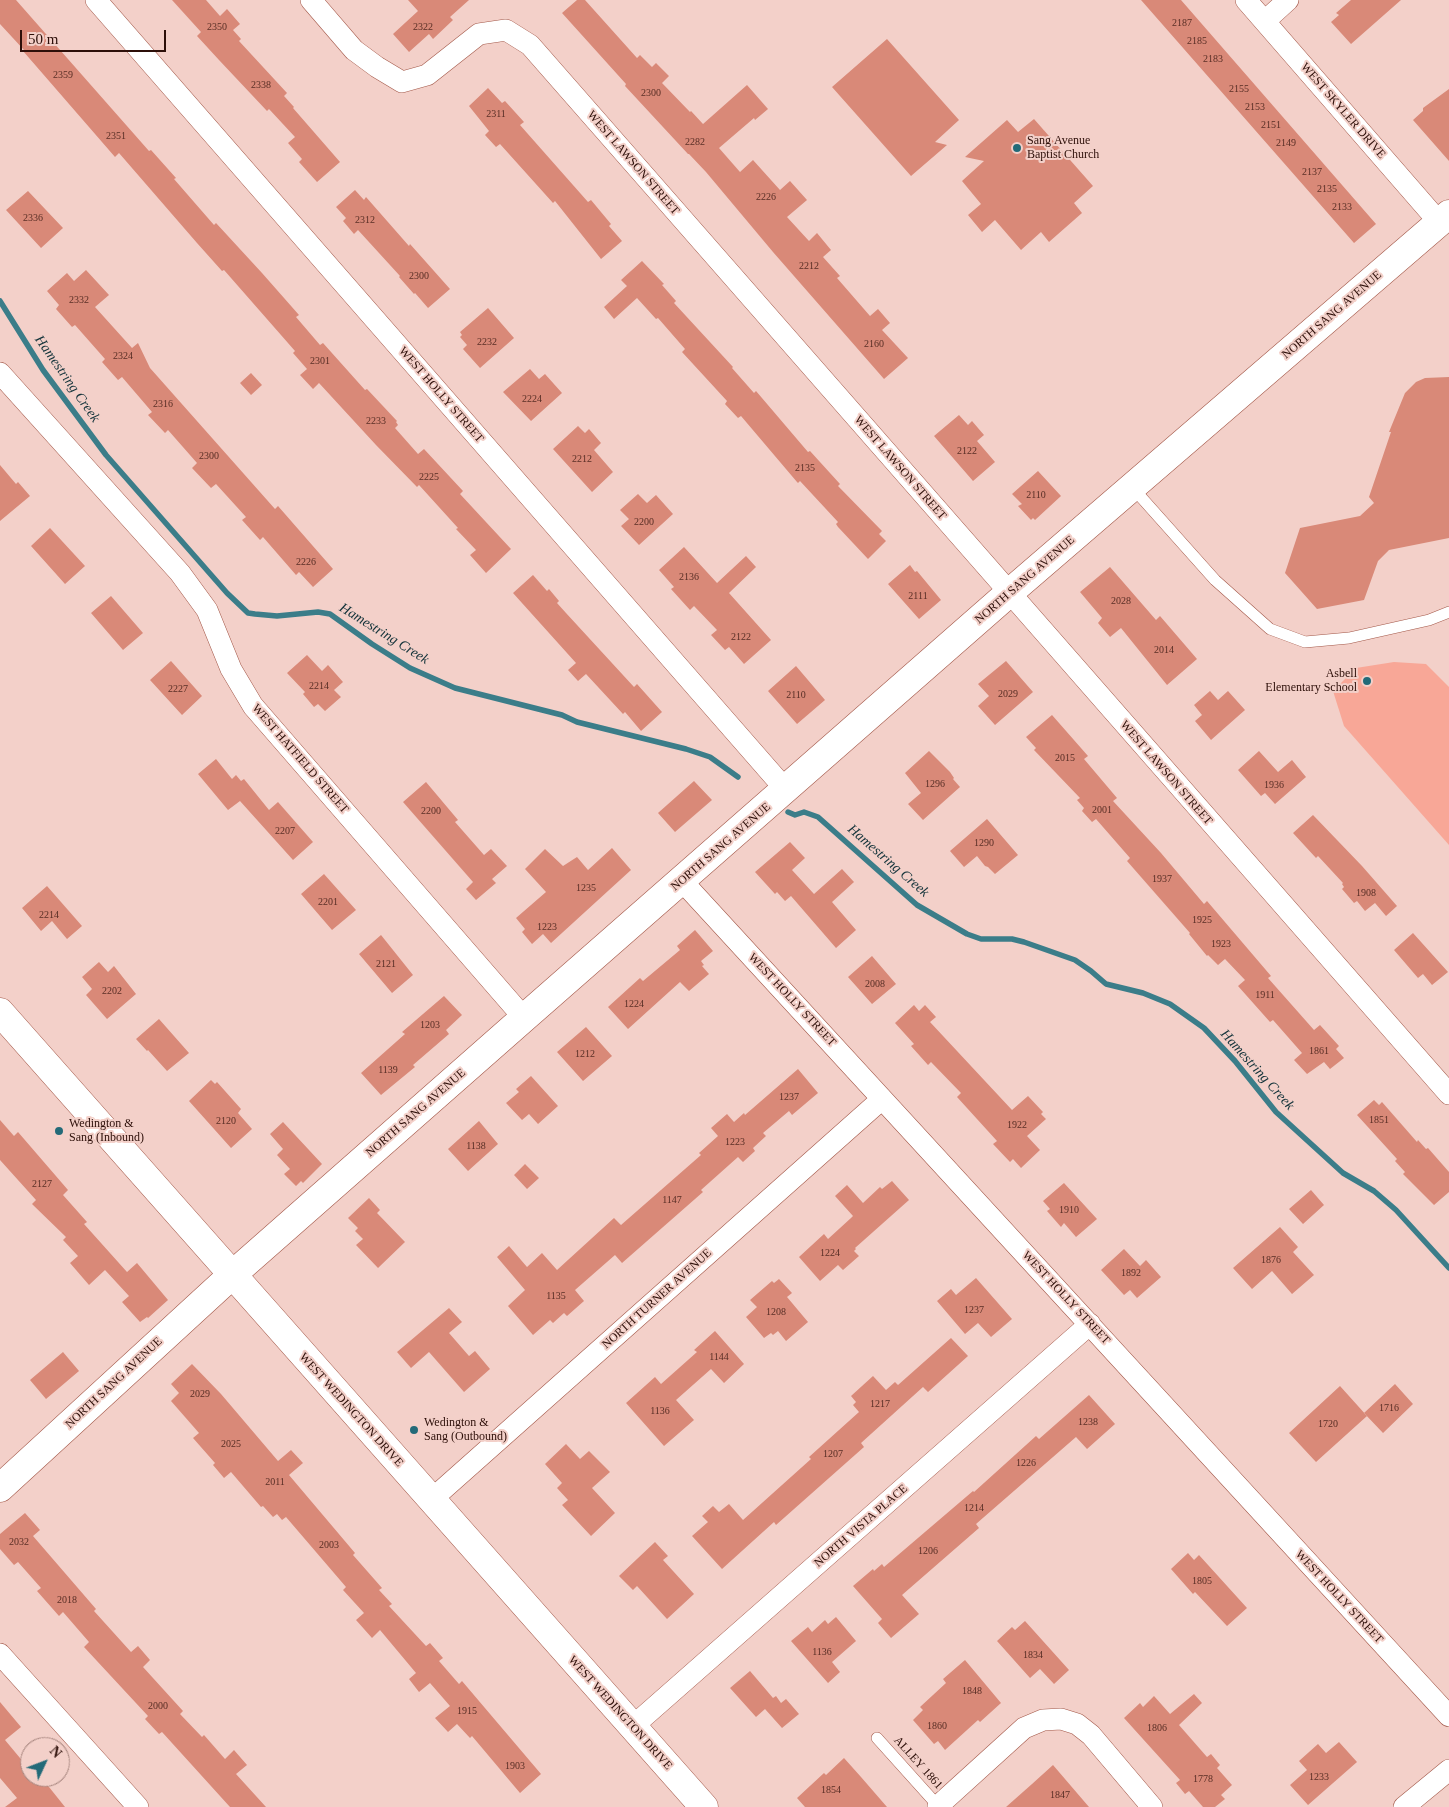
<!DOCTYPE html>
<html>
<head>
<meta charset="utf-8">
<style>
	body { margin:0 }
	#map { position:relative; width:1449px; height:1807px; overflow:hidden; background:#f3d0c9; font-family:Georgia,serif }
	canvas { display:block }
	.north { position:absolute; left:20px; top:1737px; width:50px; height:50px; box-sizing:border-box; background:#f3d0c9; border:1px solid #a4837c; border-radius:50%; rotate:47deg; font-size:14px; font-weight:700; line-height:20px; text-align:center; color:#2d0f09 }
	.north::after { content:''; display:block; margin:auto; width:18px; height:22px; background:#236a78; clip-path:polygon(50% 0,100% 100%,50% 72%,0 100%) }
	.scale { position:absolute; left:20px; top:30px; width:146px; height:22px; box-sizing:border-box; border:2px solid #2d0f09; border-top:0; padding-left:6px; font-size:15px; line-height:18px; white-space:nowrap; color:#2d0f09; -webkit-text-stroke:4px #f3d0c9; paint-order:stroke }
</style>
</head>
<body>
<div id="map">
<canvas width="1449" height="1807"></canvas>
<div class="north">N</div>
<div class="scale">50 m</div>
</div>
<script>
const c = document.querySelector('canvas').getContext('2d');
c.lineJoin = 'round';
function fill(path, color) { c.fillStyle = color; c.fill(path, 'evenodd'); }
function trace(path, color, width, dash) { c.strokeStyle = color; c.lineWidth = width; c.lineCap = dash ? 'butt' : 'round'; c.setLineDash(dash || []); c.stroke(path); }
function drawText(font, color, halo, rows, align = 'center') {
  c.font = font + ' Georgia,serif'; c.lineWidth = 4; c.setLineDash([]); c.textBaseline = 'middle'; c.strokeStyle = halo; c.fillStyle = color; for (const [text, x, y, turn = 0] of rows) {
    c.save(); c.translate(x, y); c.rotate((+turn || 0) * Math.PI / 180); c.textAlign = isNaN(turn) ? turn : align; if (halo) c.strokeText(text, 0, 0); c.fillText(text, 0, 0); c.restore();
  }
}
const green = new Path2D(`
	M1394 662 1426 664 1449 687V845L1344 726 1333 691 1356 668Z`);
const stream = new Path2D(`
	M0 301 43 370 106 455 227 593 248 613 255 614 277 616 318 612 330 614 372 644 410 668 455 688 562 715 577 722 686 749 710 757 738 777
	M788 812 795 815 804 812 818 817 917 905 967 934 981 939H1012L1024 942 1075 960 1091 971 1106 984 1143 993 1170 1004 1204 1028 1235 1061 1276 1112 1343 1173 1374 1191 1396 1210 1449 1268`);
const building = new Path2D(`
	M0 0H16L149 151 151 150 176 178 174 179 214 225 216 223 262 273 299 315 296 317 320 345 323 343 365 390 367 389 397 421 396 422 398 425 395 428 418 454 424 449 463 491 460 494 511 549 486 573 470 555 476 550 456 529 458 528 419 485 417 487 376 445 319 383 313 389 300 375 307 369 293 353 295 351 224 270 222 271 197 243 119 153 115 157 23 51 24 50 0 24Z
	M172 0H206L220 16 227 9 240 24 233 30 241 39 239 41 287 93 284 96 294 107 293 108 340 162 317 182 299 162 302 159 288 143 295 137 269 109 267 111 219 60 197 36 201 32Z
	M408 0H469L450 17 453 20 433 39 429 34 409 52 393 34 418 11Z
	M577 0H585L637 58 640 55 652 67 656 63 669 76 662 83 690 112 691 111 703 124 747 85 768 109 755 120 754 118 719 148 740 172 753 160 780 190 790 181 807 200 787 217 809 241 817 233 831 250 823 257 840 276 837 278 870 316 878 309 890 323 882 330 908 358 884 379 773 252 706 172 689 154H688L625 86 626 84 562 13Z
	M1141 0H1181L1376 224 1354 243Z
	M1351 0H1401L1351 44 1331 22 1339 15 1336 13Z
	M887 39 959 120 935 142 947 145 911 176 832 87Z
	M488 88 502 103 505 101 524 122 520 125 588 202 591 200 611 224 609 226 622 241 601 259 555 201 553 203 500 144 496 147 485 135 489 131 469 106Z
	M1449 89V161L1413 120 1423 111V108Z
	M1034 119 1093 186 1074 203 1082 213 1049 242 1041 232 1021 250 995 220 982 232 968 215 981 204 962 181 984 161 965 157 1007 120 1018 132Z
	M355 190 364 200 366 197 409 246 410 244 450 289 428 308 415 293 414 294 399 277 400 276 358 230 354 234 343 221 346 218 336 207Z
	M28 191 63 228 41 248 6 210Z
	M642 261 664 284 662 285 676 301 674 303 733 367 732 368 754 393 756 391 808 452 810 451 840 484 838 486 882 531 879 534 886 541 868 559 838 527 836 524 838 522 800 481 798 483 797 482 741 416 738 418 725 404 727 401 682 352 685 349 658 318 656 319 637 298 614 319 604 307 627 286 621 280Z
	M86 270 109 295 95 307 132 348 138 343 150 368 275 509 278 506 333 569 313 587 299 572 296 575 263 537 260 540 242 520 246 517 216 484 211 488 192 468 197 463 168 430 165 433 148 415 152 412 122 377 118 380 102 362 105 359 75 325 72 327 56 309 59 305 47 291 67 273 74 281Z
	M488 308 514 338 480 368 463 349 467 345 460 337 462 335 460 332Z
	M530 369 539 379 545 374 562 393 531 421 503 392Z
	M251 373 262 385 251 395 240 383Z
	M1449 377V538L1389 550 1378 561 1364 600 1317 609 1285 573 1300 528 1360 516 1374 503 1369 497 1391 432H1389L1405 393 1416 382 1425 378Z
	M959 415 968 425 972 421 984 435 977 441 995 462 973 481 934 436Z
	M578 426 585 433 589 429 601 443 594 450 613 472 592 492 553 449Z
	M0 465 16 484 18 482 30 496 0 521Z
	M1038 471 1061 496 1035 520 1033 518 1031 520 1018 506 1022 504 1012 494Z
	M638 494 647 503 656 495 673 514 639 545 621 526 629 519 620 510Z
	M50 528 85 566 65 584 31 546Z
	M684 547 717 583 746 556 756 567 729 593 771 640 744 664 729 647 725 650 711 635 717 630 694 606 690 610 671 589 674 587 659 570Z
	M910 565 915 572 917 571 941 600 919 619 888 584Z
	M1110 567 1156 620 1160 616 1197 659 1167 685 1121 628 1110 637 1098 623 1102 618 1080 592Z
	M533 575 547 591 549 589 559 601 557 603 566 613 634 687 637 684 662 712 641 731 625 712 623 714 586 674 578 681 568 670 576 663 513 593Z
	M111 596 143 633 123 650 91 613Z
	M307 655 322 671 328 665 343 682 334 690 341 697 325 711 318 704 314 707 303 694 305 692 287 673Z
	M171 661 202 696 182 715 150 680Z
	M1006 661 1033 692 995 725 978 706 989 696 978 684Z
	M796 666 825 700 797 724 768 691Z
	M1210 691 1218 700 1228 691 1245 710 1211 740 1195 721 1202 715 1194 705Z
	M1052 715 1088 756 1084 759 1117 798 1113 801 1161 853 1204 904 1207 901 1271 976 1268 978 1314 1030 1320 1025 1339 1046 1336 1049 1344 1058 1330 1069 1324 1062 1307 1074 1294 1060 1302 1053 1273 1020 1270 1022 1238 986 1245 980 1225 959 1218 965 1208 955 1207 956 1189 934 1190 933 1127 861 1130 858 1096 819 1092 822 1082 811 1084 808 1077 800 1080 798 1034 750 1036 748 1026 737Z
	M929 751 950 772 954 778 953 779 960 787 923 820 908 804 921 793 905 773Z
	M1259 751 1278 772 1292 760 1306 777 1275 804 1265 793 1261 796 1238 770Z
	M216 759 232 779 236 775 241 781 244 779 269 810 278 802 313 842 293 860 240 801 228 810 198 774Z
	M694 781 712 800 675 832 658 813Z
	M426 782 458 820 455 822 484 855 491 849 507 866 492 879 496 883 476 900 466 889 473 882 403 802Z
	M1313 815 1362 866 1397 906 1386 916 1375 903 1365 911 1357 901 1354 903 1342 889 1344 887 1342 884 1343 883 1318 856 1316 858 1293 833Z
	M987 819 1018 855 995 874 988 867 985 866 977 856 964 867 950 851Z
	M790 842 805 858 792 870 814 894 842 869 854 882 832 902 856 930 836 948 791 896 785 901 777 892 775 894 755 872Z
	M612 848 631 870 551 943 543 934 532 944 522 932 525 929 516 918 546 892 525 869 545 849 563 866 577 857 588 870Z
	M324 874 356 910 332 930 301 894Z
	M47 886 82 926 67 939 52 921 41 931 22 908Z
	M695 930 713 951 701 961 704 965 702 966 709 974 689 991 680 982 628 1029 608 1007 640 978 643 981 680 950 677 946Z
	M1413 933 1448 972 1432 985 1423 974 1418 978 1394 950Z
	M381 935 413 975 392 993 359 954Z
	M872 956 896 984 872 1004 848 977Z
	M99 962 108 972 114 966 136 994 107 1019 86 995 92 989 82 977Z
	M444 996 462 1015 446 1030 449 1034 413 1065 415 1067 381 1095 361 1073 405 1034 402 1032Z
	M914 1005 919 1011 925 1005 936 1017 930 1022 1012 1110 1028 1096 1043 1112 1041 1114 1046 1119 1027 1136 1040 1150 1021 1168 1013 1159 1010 1162 993 1144 997 1141 957 1097 961 1093 931 1062 928 1065 911 1046 914 1044 895 1023Z
	M159 1019 189 1053 167 1071 148 1050 147 1051 136 1039Z
	M586 1027 612 1056 583 1081 557 1052Z
	M798 1069 818 1093 792 1115 789 1111 763 1133 766 1136 753 1148 755 1151 743 1162 738 1157 701 1190 703 1192 622 1263 615 1255 575 1290 584 1301 567 1316 564 1313 553 1323 550 1320 533 1335 508 1306 525 1290 497 1257 509 1246 527 1267 542 1253 557 1270 614 1218 621 1225 701 1155 699 1153 718 1136 711 1128 727 1114 734 1122 744 1113 745 1115Z
	M531 1076 558 1106 538 1124 529 1114 522 1120 506 1103 519 1092 516 1089Z
	M211 1080 215 1084 217 1082 241 1109 238 1113 252 1129 231 1148 189 1101Z
	M1374 1100 1379 1105 1382 1102 1417 1142 1418 1140 1426 1149 1428 1148 1449 1172V1192L1434 1205 1403 1174 1405 1172 1395 1161 1397 1159 1357 1115Z
	M0 1120 14 1136 18 1132 68 1190 63 1195 87 1222 84 1224 127 1272 137 1263 168 1300 148 1318 147 1317 140 1322 122 1302 129 1296 105 1270 89 1285 70 1263 78 1256 63 1240 66 1237 32 1204 36 1200 0 1160Z
	M479 1121 498 1144 468 1171 448 1149Z
	M283 1122 322 1164 303 1183 301 1181 296 1186 284 1174 290 1169 277 1155 283 1149 270 1134Z
	M525 1164 539 1178 527 1189 514 1175Z
	M892 1181 909 1200 855 1248 856 1249 854 1251 859 1256 843 1270 838 1265 820 1281 799 1257 824 1234 828 1239 851 1218 853 1216 835 1196 847 1185 863 1203 880 1187 882 1189Z
	M1064 1183 1097 1219 1076 1237 1064 1223 1061 1227 1047 1211 1050 1209 1043 1201Z
	M1311 1190 1324 1205 1303 1224 1289 1209Z
	M369 1198 380 1210 377 1213 405 1242 378 1268 356 1245 363 1239 355 1231 358 1228 348 1218Z
	M1280 1227 1298 1247 1293 1252 1314 1275 1292 1294 1272 1271 1252 1289 1233 1268Z
	M1124 1249 1140 1266 1146 1260 1161 1277 1137 1298 1130 1290 1124 1295 1101 1270Z
	M976 1278 1012 1319 991 1337 978 1323 965 1334 937 1301 951 1289 956 1295Z
	M779 1279 792 1293 787 1297 808 1322 786 1341 778 1331 773 1335 771 1333 764 1338 746 1317 757 1307 750 1300 772 1281 774 1283Z
	M449 1308 462 1322 449 1333 469 1356 475 1351 490 1369 464 1392 429 1352 411 1368 397 1352Z
	M715 1331 744 1364 724 1383 711 1369 676 1400 694 1420 664 1446 626 1403 655 1377 661 1384 697 1352 694 1350Z
	M951 1338 968 1356 928 1392 923 1387 861 1443 864 1447 776 1525 774 1522 722 1569 692 1536 708 1522 702 1516 713 1506 719 1512 729 1504 743 1520 811 1459 809 1457 859 1412 853 1405 856 1402 851 1396 873 1376 886 1390 895 1382 898 1385Z
	M63 1352 79 1371 46 1399 30 1380Z
	M192 1364 221 1394 278 1461 291 1450 303 1463 289 1475 355 1553 353 1555 382 1588 379 1590 392 1604 389 1606 426 1646 430 1643 443 1658 439 1661 459 1684 462 1681 541 1774 520 1793 472 1736 470 1738 457 1724 448 1732 435 1718 450 1706 430 1683 419 1692 409 1679 416 1673 380 1630 372 1638 356 1620 364 1613 343 1590 346 1587 286 1517 282 1520 277 1514 273 1517 263 1506 261 1507 231 1472 224 1478 213 1465 215 1463 193 1438 199 1433 171 1401 179 1393 171 1384Z
	M1395 1384 1413 1404 1383 1433 1364 1413Z
	M1340 1386 1367 1416 1316 1462 1289 1433Z
	M1089 1395 1115 1424 1087 1449 1076 1437 976 1524 979 1528 902 1595 919 1614 891 1638 878 1623 882 1619 853 1586 873 1569 874 1571 882 1564 884 1567 973 1491 974 1492 1036 1436 1039 1439Z
	M566 1444 580 1459 589 1451 610 1472 592 1488 615 1513 591 1536 562 1505 568 1500 557 1488 562 1483 545 1464Z
	M25 1513 40 1530 33 1536 96 1609 94 1611 131 1652 138 1646 150 1660 143 1667 183 1711 180 1714 202 1737 204 1735 225 1759 234 1750 247 1765 236 1774 266 1807H230L162 1732 159 1734 145 1719 148 1716 84 1647 89 1642 63 1612 59 1616 37 1591 41 1588 18 1562 14 1565 0 1549V1534Z
	M655 1542 668 1556 663 1560 694 1594 667 1619 637 1586 633 1590 619 1576Z
	M1188 1553 1194 1560 1199 1555 1247 1608 1227 1626 1195 1592 1193 1594 1171 1569Z
	M836 1617 856 1641 832 1662 840 1672 828 1683 791 1641 808 1627 812 1632 825 1620 828 1624Z
	M1025 1621 1069 1670 1054 1684 1040 1669 1030 1678 997 1641 1012 1627 1015 1630Z
	M965 1660 1001 1703 980 1722 978 1720 945 1750 938 1741 934 1744 913 1720 923 1710 920 1707 946 1683 943 1679Z
	M750 1671 773 1698 776 1696 781 1703 786 1699 799 1714 782 1728 765 1709 756 1717 730 1688Z
	M1194 1694 1202 1703 1179 1725 1207 1757 1211 1754 1220 1765 1217 1768 1232 1785 1221 1795 1225 1799 1215 1807H1203L1189 1791 1185 1794 1176 1783 1180 1780 1124 1718 1140 1703 1143 1707 1154 1696 1170 1714Z
	M0 1702 21 1727 5 1740 30 1770V1777H36L38 1780 41 1777 65 1807H5L17 1798 0 1778Z
	M1339 1742 1357 1762 1308 1805 1290 1785 1307 1770 1299 1761 1318 1744 1326 1753Z
	M844 1758 861 1777 887 1807H805L797 1798 824 1773 826 1775Z
	M1053 1765 1089 1807H1006L1032 1784Z`);
const lane = new Path2D(`
	M1132 487 1215 580 1270 629 1305 642 1349 638 1429 620 1449 612
	M877 1738 939 1807`);
const street = new Path2D(`
	M96 0 786 790
	M311 0 354 50 377 67 402 82 427 75 479 34 506 30 530 45 1449 1094
	M1246 0 1439 222
	M1265 21 1288 0
	M0 373 180 573 207 610 231 669 253 706 524 1018
	M682 881 1449 1716
	M431 1500 882 1099
	M0 1654 138 1807
	M632 1727 1090 1324
	M938 1806 1024 1728 1043 1720 1061 1719 1077 1724 1091 1735 1152 1807
	M1404 1807 1449 1770`);
const secondary = new Path2D(`
	M0 1012 704 1807
	M0 1488 232 1275 524 1018 1009 593 1449 214`);
const markers = [
	[1017,148,5,"#236a78"],
	[1367,681,5,"#236a78"],
	[59,1131,5,"#236a78"],
	[414,1430,5,"#236a78"]
];
const numberNames = [
	["2187",1182,23],
	["2350",217,27],
	["2322",423,27],
	["2185",1197,41],
	["2183",1213,59],
	["2359",63,75],
	["2338",261,85],
	["2155",1239,89],
	["2300",651,93],
	["2153",1255,107],
	["2311",496,114],
	["2151",1271,125],
	["2351",116,136],
	["2282",695,142],
	["2149",1286,143],
	["2137",1312,172],
	["2135",1327,189],
	["2226",766,197],
	["2133",1342,207],
	["2336",33,218],
	["2312",365,220],
	["2212",809,266],
	["2300",419,276],
	["2332",79,300],
	["2232",487,342],
	["2160",874,344],
	["2324",123,356],
	["2301",320,361],
	["2224",532,399],
	["2316",163,404],
	["2233",376,421],
	["2122",967,451],
	["2300",209,456],
	["2212",582,459],
	["2135",805,468],
	["2225",429,477],
	["2110",1036,495],
	["2200",644,522],
	["2226",306,562],
	["2136",689,577],
	["2111",918,596],
	["2028",1121,601],
	["2122",741,637],
	["2014",1164,650],
	["2214",319,686],
	["2227",178,689],
	["2029",1008,694],
	["2110",796,695],
	["2015",1065,758],
	["1296",935,784],
	["1936",1274,785],
	["2001",1102,810],
	["2200",431,811],
	["2207",285,831],
	["1290",984,843],
	["1937",1162,879],
	["1235",586,888],
	["1908",1366,893],
	["2201",328,902],
	["2214",49,915],
	["1925",1202,920],
	["1223",547,927],
	["1923",1221,944],
	["2121",386,964],
	["2008",875,984],
	["2202",112,991],
	["1911",1265,995],
	["1224",634,1004],
	["1203",430,1025],
	["1861",1319,1051],
	["1212",585,1054],
	["1139",388,1070],
	["1237",789,1097],
	["1851",1379,1120],
	["2120",226,1121],
	["1922",1017,1125],
	["1223",735,1142],
	["1138",476,1146],
	["2127",42,1184],
	["1147",672,1200],
	["1910",1069,1210],
	["1224",830,1253],
	["1876",1271,1260],
	["1892",1131,1273],
	["1135",556,1296],
	["1237",974,1310],
	["1208",776,1312],
	["1144",719,1357],
	["2029",200,1394],
	["1217",880,1404],
	["1716",1389,1408],
	["1136",660,1411],
	["1238",1088,1422],
	["1720",1328,1424],
	["2025",231,1444],
	["1207",833,1454],
	["1226",1026,1463],
	["2011",275,1482],
	["1214",974,1508],
	["2032",19,1542],
	["2003",329,1545],
	["1206",928,1551],
	["1805",1202,1581],
	["2018",67,1600],
	["1136",822,1652],
	["1834",1033,1655],
	["1848",972,1691],
	["2000",158,1706],
	["1915",467,1711],
	["1860",937,1726],
	["1806",1157,1728],
	["1903",515,1766],
	["1233",1319,1777],
	["1778",1203,1779],
	["1854",831,1790],
	["1847",1060,1795]
];
const streetNames = [
	["WEST SKYLER DRIVE",1343,111,49],
	["WEST LAWSON STREET",633,163,49],
	["NORTH SANG AVENUE",1332,315,-41],
	["WEST HOLLY STREET",441,395,49],
	["WEST LAWSON STREET",900,468,49],
	["NORTH SANG AVENUE",1025,580,-41],
	["WEST HATFIELD STREET",300,759,49],
	["WEST LAWSON STREET",1166,773,49],
	["NORTH SANG AVENUE",721,847,-41],
	["WEST HOLLY STREET",792,1000,47],
	["NORTH SANG AVENUE",416,1113,-41],
	["WEST HOLLY STREET",1066,1298,47],
	["NORTH TURNER AVENUE",657,1299,-42],
	["NORTH SANG AVENUE",114,1383,-43],
	["WEST WEDINGTON DRIVE",351,1410,48],
	["NORTH VISTA PLACE",861,1526,-41],
	["WEST HOLLY STREET",1339,1597,47],
	["WEST WEDINGTON DRIVE",620,1713,48],
	["ALLEY 1861",918,1763,48]
];
const poiNames = [
	["Sang Avenue",1027,141],
	["Baptist Church",1027,155],
	["Asbell",1357,674,"right"],
	["Elementary School",1357,688,"right"],
	["Wedington &",69,1124],
	["Sang (Inbound)",69,1138],
	["Wedington &",424,1423],
	["Sang (Outbound)",424,1437]
];
const waterNames = [
	["Hamestring Creek",67,379,55],
	["Hamestring Creek",384,634,32],
	["Hamestring Creek",888,861,41],
	["Hamestring Creek",1257,1070,48]
];
fill(green, '#f8a797');
trace(stream, '#3b7d89', 5.5);
fill(building, '#d98978');
trace(lane, '#a35849', 12);
trace(street, '#a35849', 22);
trace(secondary, '#a35849', 29);
trace(lane, '#fff', 11);
trace(street, '#fff', 21);
trace(secondary, '#fff', 28);
for (const [x, y, r, color] of markers) { const dot = new Path2D(); dot.arc(x, y, r, 0, 2 * Math.PI); c.fillStyle = color; c.fill(dot); trace(dot, '#f3d0c9', 2); }
drawText('10px', '#582e25', null, numberNames);
drawText('12px', '#2d0f09', '#f3d0c9', streetNames);
drawText('12px', '#2d0f09', '#f3d0c9', poiNames, 'left');
drawText('italic 14px', '#13333a', '#f3d0c9', waterNames);
</script>
</body>
</html>
